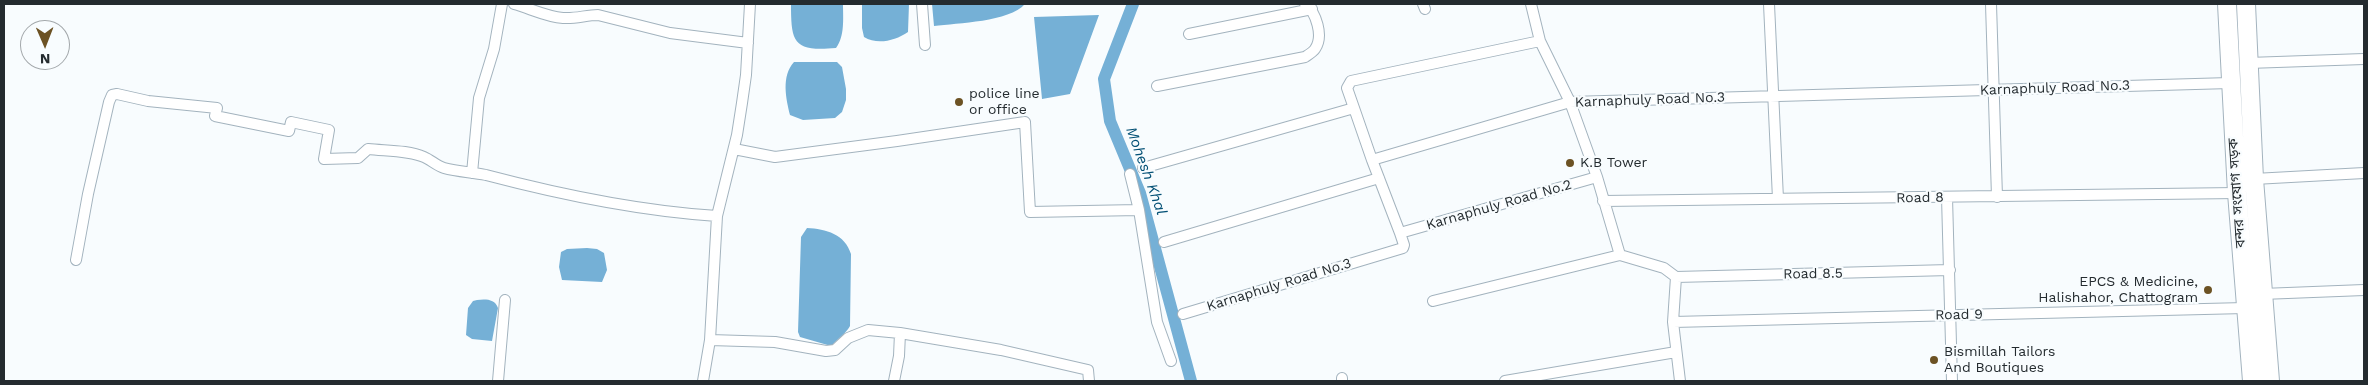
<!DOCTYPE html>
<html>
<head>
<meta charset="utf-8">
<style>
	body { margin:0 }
	#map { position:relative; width:2368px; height:385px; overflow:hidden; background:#f8fcfe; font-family:"Work Sans",sans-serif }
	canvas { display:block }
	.frame { position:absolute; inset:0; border:5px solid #242b2f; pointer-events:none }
	.north { position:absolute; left:20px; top:20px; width:50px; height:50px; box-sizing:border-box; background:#f8fcfe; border:1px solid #a3a8ab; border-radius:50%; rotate:179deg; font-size:14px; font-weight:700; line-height:20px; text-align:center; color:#242b2f }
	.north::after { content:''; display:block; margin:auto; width:18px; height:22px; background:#6c5224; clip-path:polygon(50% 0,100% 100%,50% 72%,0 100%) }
</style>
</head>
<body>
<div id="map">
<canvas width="2368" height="385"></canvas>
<div class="frame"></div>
<div class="north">N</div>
</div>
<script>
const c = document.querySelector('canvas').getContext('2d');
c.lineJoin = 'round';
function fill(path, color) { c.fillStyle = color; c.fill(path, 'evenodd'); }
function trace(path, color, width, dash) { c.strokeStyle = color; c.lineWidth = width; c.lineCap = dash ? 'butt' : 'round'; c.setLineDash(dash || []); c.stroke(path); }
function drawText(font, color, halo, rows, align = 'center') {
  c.font = font + ' "Work Sans","Noto Sans Bengali",sans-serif'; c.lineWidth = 4.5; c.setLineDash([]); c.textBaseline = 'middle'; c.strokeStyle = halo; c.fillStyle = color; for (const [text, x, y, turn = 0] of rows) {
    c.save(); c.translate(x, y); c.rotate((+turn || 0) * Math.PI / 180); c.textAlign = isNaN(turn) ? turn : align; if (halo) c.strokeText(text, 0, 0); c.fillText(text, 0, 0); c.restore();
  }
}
const water = new Path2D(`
	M791 4H843C843 18 845 36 836 48 793 52 791 42 791 4Z
	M862 4H909L908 32C895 41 877 45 864 37L862 28Z
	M932 4H1025C1009 22 958 23 934 26Z
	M1099 15 1070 94 1042 99 1034 17Z
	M794 62H837L842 67 846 89V100L842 112 835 118 803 120 790 115C786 99 781 76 794 62Z
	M807 228C826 229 845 234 851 254L850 326C848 331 836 341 831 346L800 337 798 332 801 237Z
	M587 248 597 249 604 253 607 270 602 282 562 280 559 267 561 252 567 249Z
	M477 300C486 299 495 299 498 308L492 341 472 339 466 335 468 308 473 301Z`);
const canal = new Path2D(`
	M1133 4 1104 79 1110 121 1140 193 1191 381`);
const street = new Path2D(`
	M514 4C529 8 547 17 563 18 576 19 586 15 598 15L670 33 748 43
	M922 4 925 45
	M1423 4 1425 9
	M1531 4 1540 41 1570 102 1597 177 1620 255 1664 268 1676 277 1673 322 1680 381
	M1769 4 1778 199
	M1991 4 1997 197
	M1189 34 1312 9
	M2248 63 2364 59
	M1157 86 1305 57C1308 55 1313 52 1315 49 1324 36 1316 12 1305 4
	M1354 108 1347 88 1351 81 1540 41
	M734 149 775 157 897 141 1025 122 1030 212 1139 210
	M1143 168 1354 108 1372 160
	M472 173 479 98 494 49 502 4
	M1130 174 1139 210 1157 322 1171 361
	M2254 179 2364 173
	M1947 197 1952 381
	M1603 201 2237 193
	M1400 233 1597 177
	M1164 242 1379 178
	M76 260 88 194 109 102 112 95 117 94 148 101 217 108 215 116 289 131 291 122 329 130 324 159 358 158 368 149C386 151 408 150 424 157 431 160 437 166 444 168 458 172 472 172 486 175 562 195 638 211 717 216
	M1676 277 1950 270
	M2262 294 2364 290
	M1433 301 1620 255
	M1183 314 1403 248 1404 245 1400 233 1372 160 1570 102 2230 83
	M1673 322 2245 308
	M710 340 775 342 826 351 835 350 848 338 868 330 900 333
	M1342 378V381
	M498 381 505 300
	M703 381 710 340 717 216 737 135 742 103 746 75 750 4
	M894 381 899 356 900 333 1001 350 1088 370 1089 381
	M1505 381 1676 352`);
const highway = new Path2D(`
	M2227 4 2237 193 2252 381
	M2246 4 2254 179 2270 381`);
const markers = [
	[959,102,5,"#6c5224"],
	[1570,163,5,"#6c5224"],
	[2208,290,5,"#6c5224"],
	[1934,360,5,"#6c5224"]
];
const streetNames = [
	["Karnaphuly Road No.3",2055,88,-2],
	["Karnaphuly Road No.3",1650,100,-2],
	["বন্দর সংযোগ সড়ক",2237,193,-94],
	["Road 8",1920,198,-1],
	["Karnaphuly Road No.2",1499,205,-16],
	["Road 8.5",1813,274,-1],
	["Karnaphuly Road No.3",1279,285,-17],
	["Road 9",1959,315,-1]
];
const poiNames = [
	["police line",969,94],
	["or office",969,110],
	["K.B Tower",1580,163],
	["EPCS & Medicine,",2198,282,"right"],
	["Halishahor, Chattogram",2198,298,"right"],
	["Bismillah Tailors",1944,352],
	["And Boutiques",1944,368]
];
const waterNames = [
	["Mohesh Khal",1146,171,70]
];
fill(water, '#75b0d6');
trace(canal, '#75b0d6', 12);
trace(street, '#a3b3be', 12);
trace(highway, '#a3b3be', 20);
trace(street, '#fff', 10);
trace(highway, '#fff', 18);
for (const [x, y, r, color] of markers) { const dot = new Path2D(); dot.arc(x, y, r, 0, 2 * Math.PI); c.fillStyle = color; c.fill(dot); trace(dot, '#f8fcfe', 2); }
drawText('14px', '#242b2f', '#f8fcfe', streetNames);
drawText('14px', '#242b2f', '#f8fcfe', poiNames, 'left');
drawText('italic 15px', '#035075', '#f8fcfe', waterNames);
</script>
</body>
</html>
